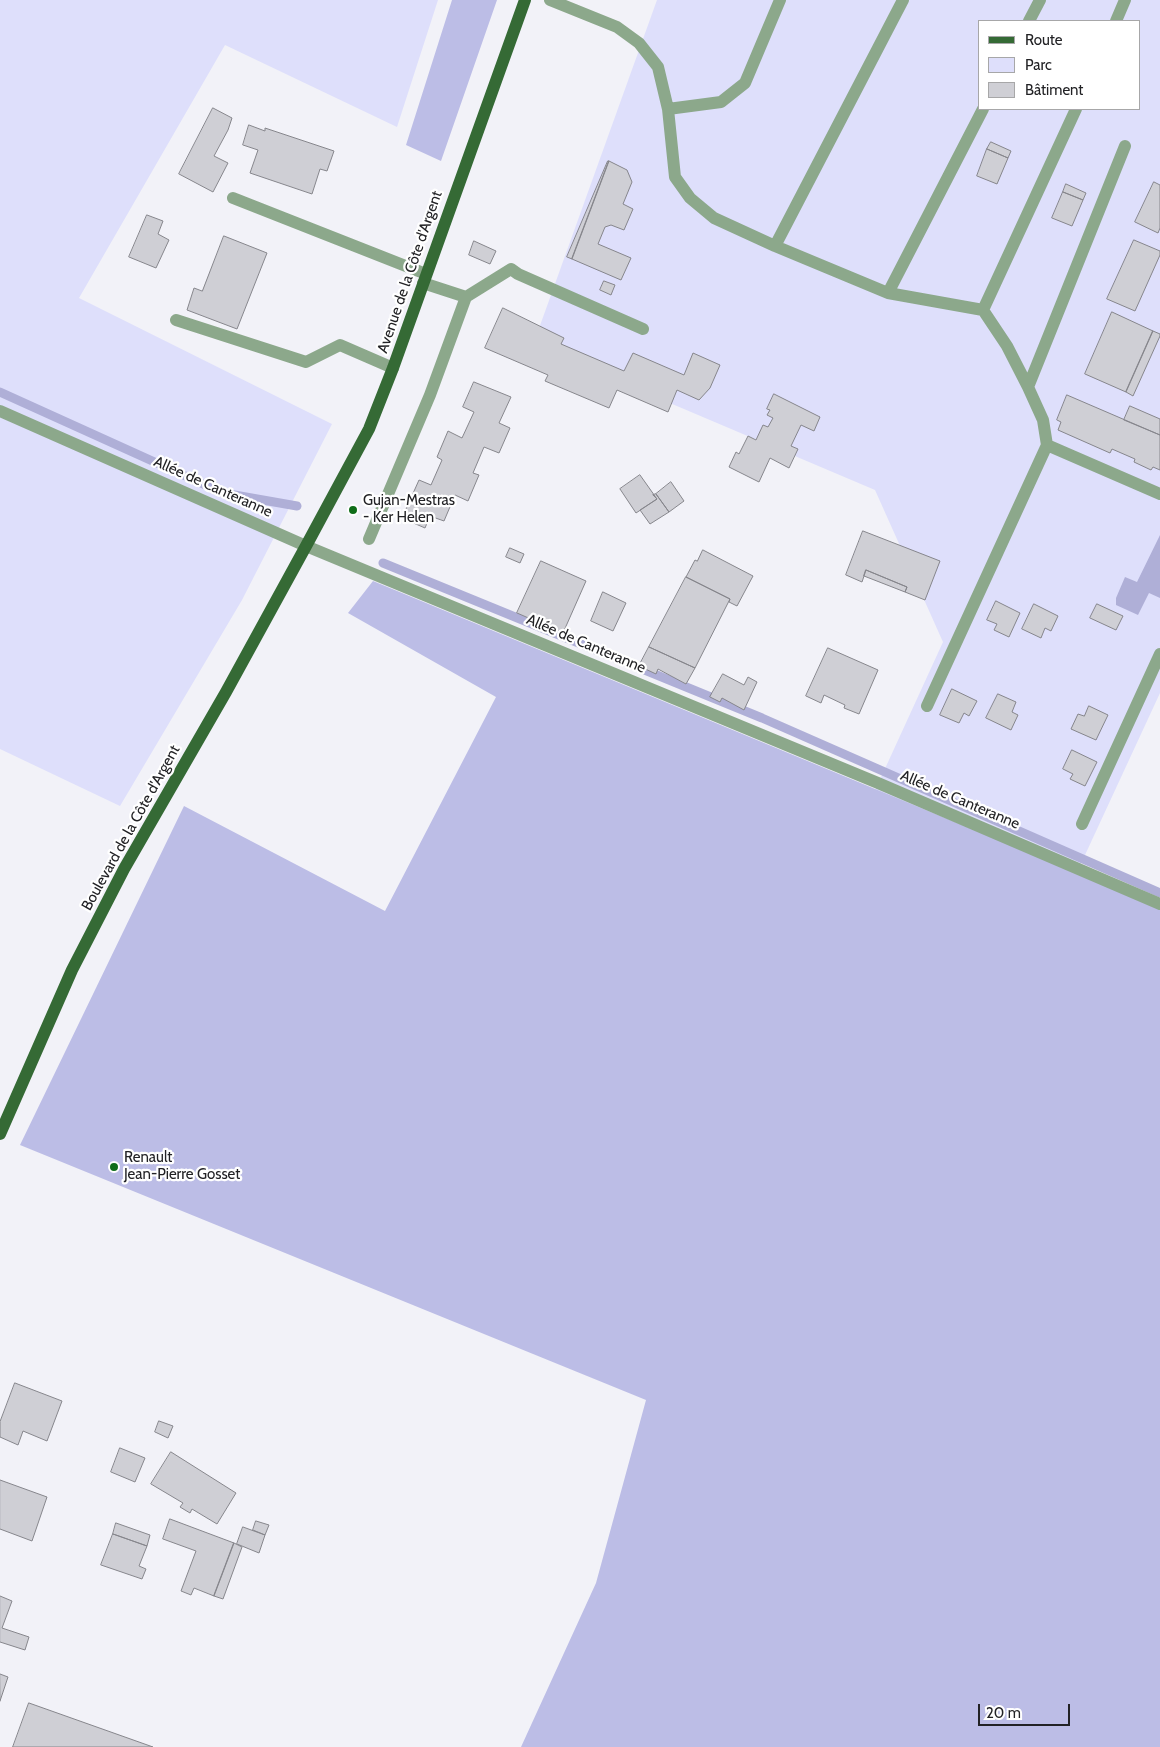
<!DOCTYPE html>
<html>
<head>
<meta charset="utf-8">
<style>
	body { margin:0 }
	#map { position:relative; width:1160px; height:1747px; overflow:hidden; background:#f2f2f8; font-family:Cabin,sans-serif }
	canvas { display:block }
	.legend { position:absolute; left:978px; top:20px; width:162px; height:90px; box-sizing:border-box; background:#fff; border:1px solid #a7a7a8; margin:0; padding:6px 9px; list-style:none; font-size:15px; color:#222225 }
	.legend li { display:flex; align-items:center; gap:10px; height:25px }
	.legend b { width:25px; border:1px solid #a7a7a8 }
	.scale { position:absolute; left:978px; top:1704px; width:92px; height:22px; box-sizing:border-box; border:2px solid #222225; border-top:0; padding-left:6px; font-size:15px; line-height:18px; white-space:nowrap; color:#222225; -webkit-text-stroke:4px #fff; paint-order:stroke }
</style>
</head>
<body>
<div id="map">
<canvas width="1160" height="1747"></canvas>
<ul class="legend">
<li><b style="height:6px;background:#356a35"></b>Route</li>
<li><b style="height:14px;background:#dedffb"></b>Parc</li>
<li><b style="height:14px;background:#cfcfd5"></b>Bâtiment</li>
</ul>
<div class="scale">20 m</div>
</div>
<script>
const c = document.querySelector('canvas').getContext('2d');
c.lineJoin = 'round';
function fill(path, color) { c.fillStyle = color; c.fill(path, 'evenodd'); }
function trace(path, color, width, dash) { c.strokeStyle = color; c.lineWidth = width; c.lineCap = dash ? 'butt' : 'round'; c.setLineDash(dash || []); c.stroke(path); }
function drawText(font, color, halo, rows, align = 'center') {
  c.font = font + ' Cabin,sans-serif'; c.lineWidth = 4.5; c.setLineDash([]); c.textBaseline = 'middle'; c.strokeStyle = halo; c.fillStyle = color; for (const [text, x, y, turn = 0] of rows) {
    c.save(); c.translate(x, y); c.rotate((+turn || 0) * Math.PI / 180); c.textAlign = isNaN(turn) ? turn : align; if (halo) c.strokeText(text, 0, 0); c.fillText(text, 0, 0); c.restore();
  }
}
const green = new Path2D(`
	M0 0H438L397 127 225 45 79 298 332 424 242 600 120 806 0 749Z
	M657 0H1160V693L1054 922 856 832 943 642 875 490 533 345ZM979 21H1139V109H979Z`);
const forest = new Path2D(`
	M452 0H497L441 161 406 145Z
	M373 581 1160 907V1747H521L596 1583 646 1400 20 1145 184 806 385 911 496 697 348 613Z`);
const water = new Path2D(`
	M1160 535V598L1149 593 1138 615 1116 605V598L1125 577 1137 582Z`);
const stream = new Path2D(`
	M0 392 223 493 297 506
	M383 563 762 718 1160 893`);
const building = new Path2D(`
	M213 108 232 118 228 130 214 156 228 163 213 192 179 174Z
	M249 125 265 131V128L334 151 327 171 320 169 312 194 250 173 258 150 243 145Z
	M991 142 1011 151 1008 158 987 149Z
	M987 149 1008 158 997 184 977 176Z
	M608 161H609L572 259 567 257Z
	M609 161 627 170 632 182 623 204 633 209 624 230 611 225 605 227 598 244 631 258 621 280 572 259Z
	M1154 182 1160 185V228L1158 233 1135 222Z
	M1066 184 1086 193 1083 200 1063 192Z
	M1063 192 1083 200 1072 226 1052 218Z
	M147 215 163 221 158 234 169 240 156 268 129 257Z
	M224 236 267 253 237 329 187 310 194 288 202 291Z
	M1134 240 1160 251V255L1135 311 1107 299Z
	M474 241 496 251 490 264 469 255Z
	M604 281 615 285 611 295 600 290Z
	M503 308 564 338 561 344 624 371 633 353 684 375 693 353 720 365 710 388 699 400 677 390 668 412 617 390 609 408 545 381 548 375 485 348Z
	M1112 312 1153 331 1126 392 1085 374Z
	M1153 331 1160 334V336L1133 396 1126 392Z
	M474 382 511 397 499 423 510 428 499 453 484 447 473 473 479 475 468 501 455 495 444 521 430 516 425 528 402 518 419 480 431 485 442 460 437 457 448 431 462 438 474 412 463 407Z
	M774 394 820 417 814 431 801 425 791 446 798 449 789 468 770 458 759 482 729 467 736 452 739 454 748 436 756 440 763 425 768 427 773 418 767 415 770 410 767 409Z
	M1067 395 1160 435V470L1153 467 1151 470 1134 462 1135 459 1112 449 1110 453 1058 430 1061 422 1057 420Z
	M1130 406 1160 419V435L1124 420Z
	M640 475 657 499 636 513 620 489Z
	M671 482 684 501 669 512 656 494Z
	M656 494 669 512 650 524 640 510 657 499 653 495Z
	M863 531 940 561 925 600 905 592 907 587 866 570 862 582 846 575Z
	M510 548 524 554 520 563 506 557Z
	M703 550 753 576 737 606 729 602 730 599 686 577 695 560 697 561Z
	M541 561 586 581 563 633 517 613Z
	M866 570 907 587 905 592 864 576Z
	M686 577 730 599 695 668 649 647Z
	M603 592 626 603 613 631 591 621Z
	M996 601 1020 613 1009 637 994 630 997 624 987 620Z
	M1034 604 1058 616 1051 631 1045 628 1041 638 1022 629Z
	M1097 604 1123 616 1116 630 1090 618Z
	M649 647 695 668 686 684 658 669 656 674 639 666Z
	M828 648 878 670 859 714 844 708 845 705 824 695 821 703 806 696Z
	M723 674 744 685 748 677 757 682 744 710 722 698 720 702 710 697Z
	M952 689 977 701 969 716 964 713 959 723 940 715Z
	M998 694 1016 702 1012 712 1018 715 1011 730 986 718Z
	M1089 706 1108 715 1096 740 1071 729 1078 714 1084 716Z
	M1072 750 1097 762 1085 786 1070 779 1073 774 1063 769Z
	M15 1383 62 1401 47 1441 23 1431 18 1445 0 1437V1422Z
	M159 1421 173 1426 168 1438 155 1432Z
	M120 1448 145 1458 135 1482 111 1472Z
	M171 1452 236 1493 217 1524 192 1509 190 1513 180 1507 183 1503 151 1484Z
	M0 1480 47 1497 32 1541 0 1529Z
	M170 1519 234 1543 214 1596 194 1588 191 1595 181 1591 196 1551 163 1539Z
	M256 1521 269 1525 265 1535 253 1530Z
	M116 1523 150 1535 147 1546 113 1534Z
	M243 1527 265 1535 259 1553 237 1544Z
	M113 1534 147 1546 139 1566 146 1569 142 1579 101 1565Z
	M234 1543 242 1547 223 1599 214 1596Z
	M0 1596 12 1601 2 1628 29 1637 25 1650 0 1642Z
	M0 1674 8 1677 0 1701Z
	M29 1703 153 1747H13Z`);
const minor = new Path2D(`
	M550 0 617 27 639 43 658 67 668 109 675 177 690 198 714 218 775 246 888 293 983 310 1007 346 1028 387 1043 420 1047 445 927 706
	M1029 21 1040 0
	M1116 21 1125 0
	M668 109 721 102 745 83 780 0
	M233 198 426 274
	M775 246 903 0
	M423 283 466 297
	M888 293 983 109
	M983 310 1076 109
	M176 320 306 362 340 345 393 368
	M1028 387 1125 146
	M0 411 306 546 878 783 1160 904
	M1047 445 1160 494
	M369 539 430 395 466 297 511 269 518 274 643 329
	M1082 824 1160 654`);
const major = new Path2D(`
	M0 1134 72 970 124 869 226 692 306 546 369 429 393 368 525 0`);
const markers = [
	[353,510,5,"#0f6d19"],
	[114,1167,5,"#0f6d19"]
];
const streetNames = [
	["Avenue de la Côte d'Argent",410,272,-71],
	["Allée de Canteranne",213,487,24],
	["Allée de Canteranne",586,644,23],
	["Allée de Canteranne",960,800,23],
	["Boulevard de la Côte d'Argent",131,828,-61]
];
const poiNames = [
	["Gujan-Mestras",363,501],
	["- Ker Helen",363,518],
	["Renault",124,1158],
	["Jean-Pierre Gosset",124,1175]
];
fill(green, '#dedffb');
fill(forest, '#bcbde6');
fill(water, '#afafd7');
trace(stream, '#afafd7', 9);
fill(building, '#cfcfd5');
trace(building, '#86868c', 1);
trace(minor, '#8ca88b', 12);
trace(major, '#356a35', 12);
for (const [x, y, r, color] of markers) { const dot = new Path2D(); dot.arc(x, y, r, 0, 2 * Math.PI); c.fillStyle = color; c.fill(dot); trace(dot, '#fff', 2); }
drawText('15px', '#222225', '#fff', streetNames);
drawText('15px', '#222225', '#fff', poiNames, 'left');
</script>
</body>
</html>
